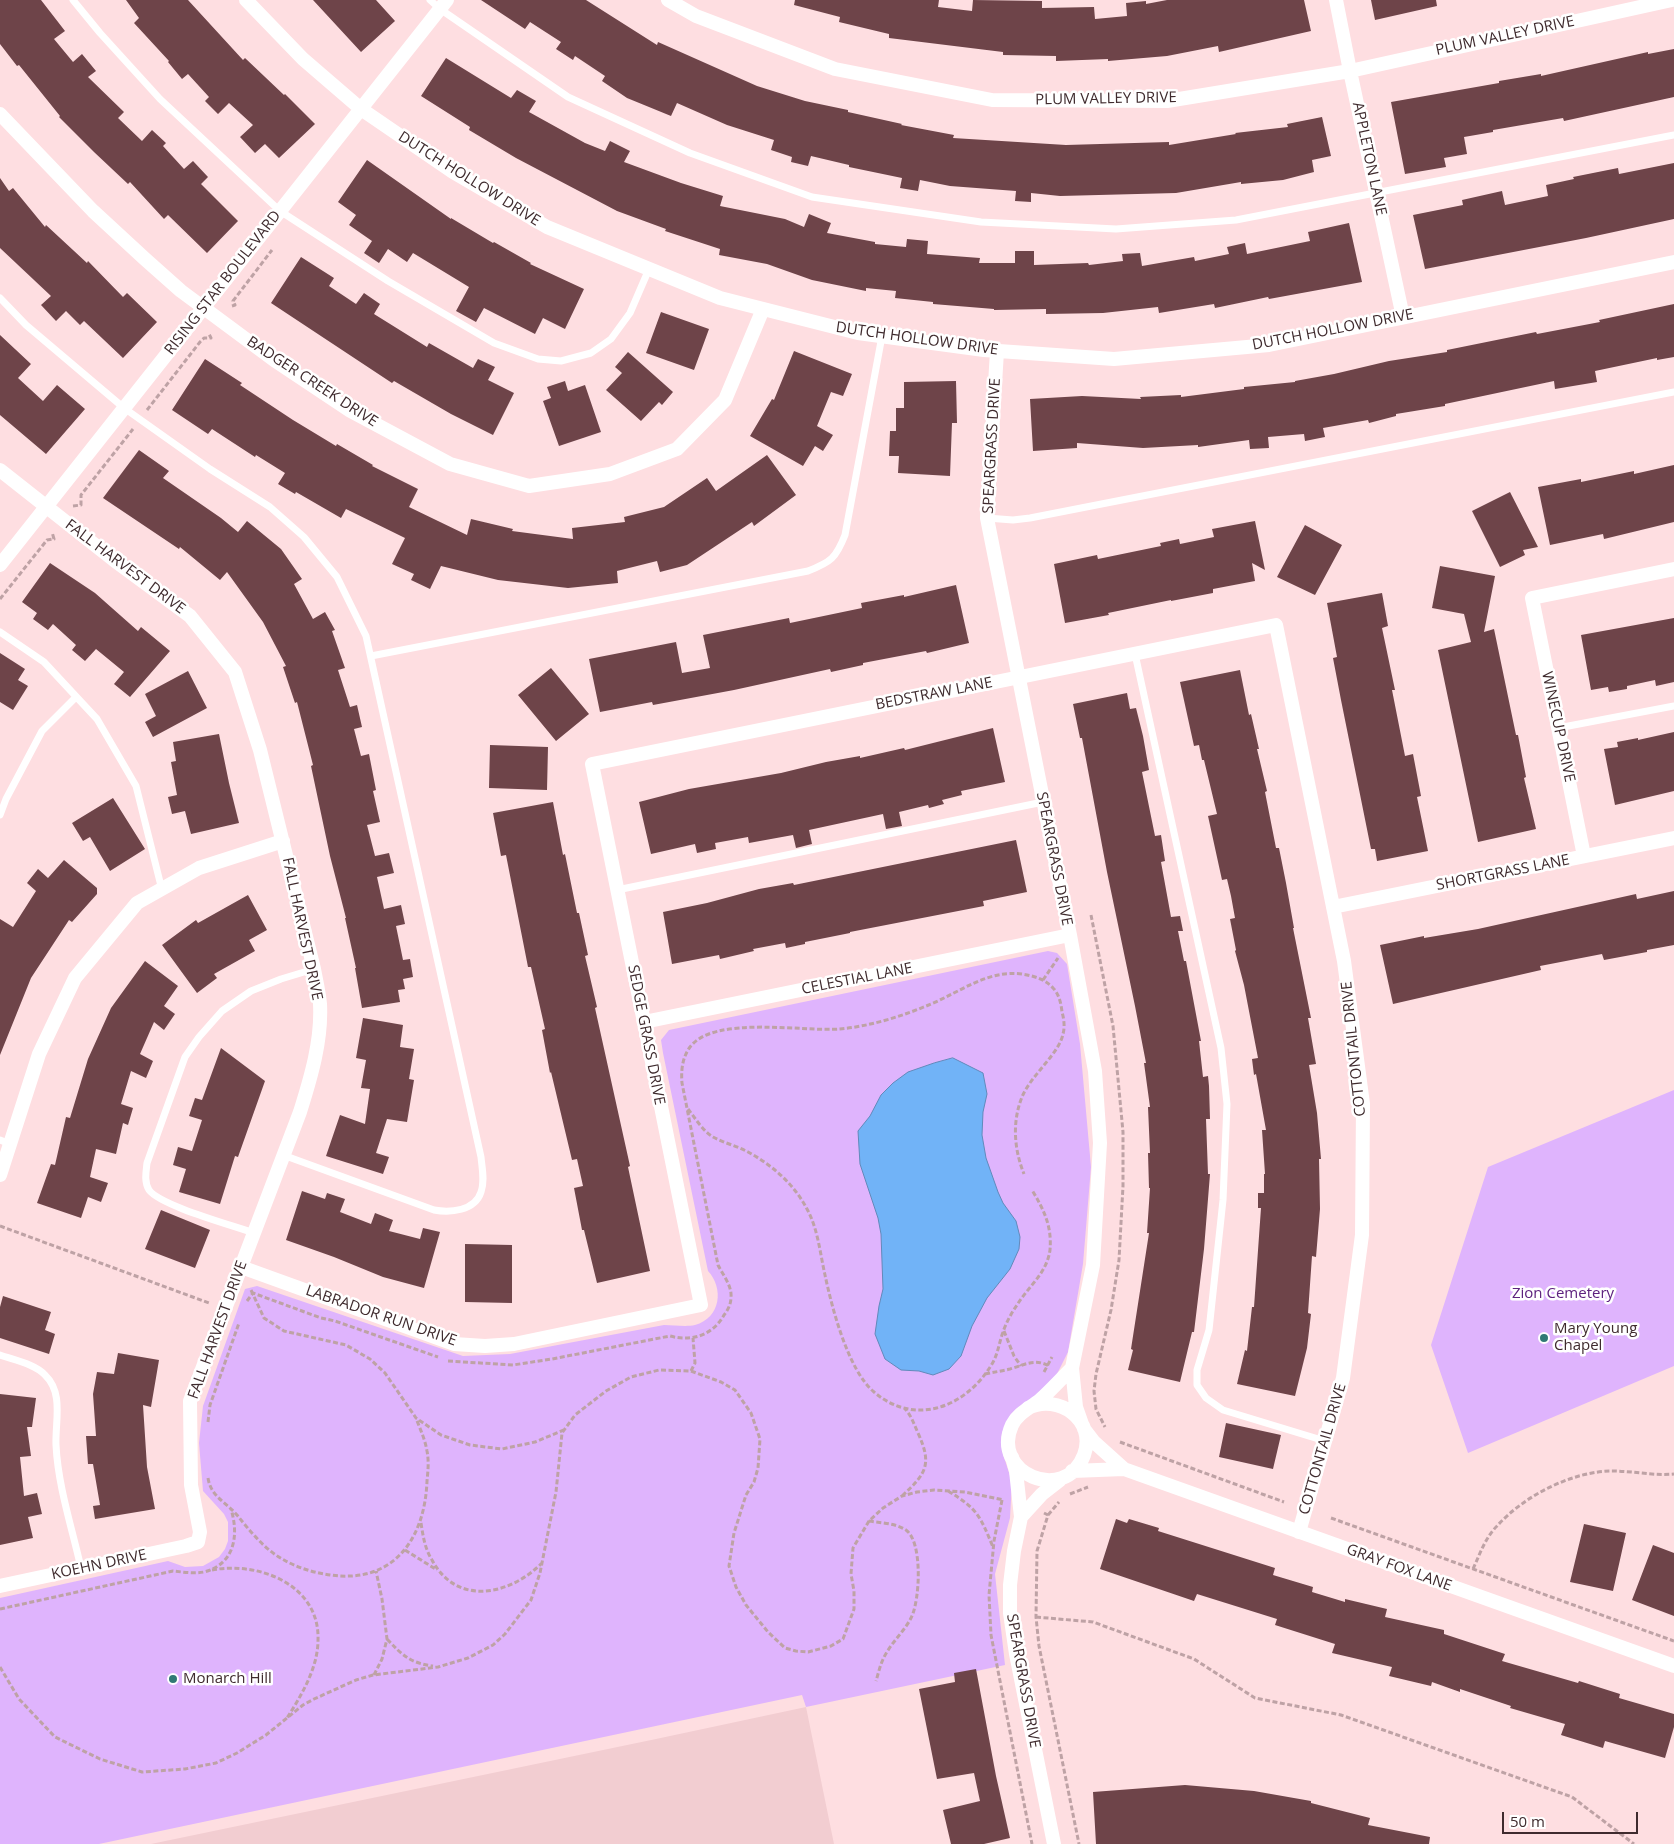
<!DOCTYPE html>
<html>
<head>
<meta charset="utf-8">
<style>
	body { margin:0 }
	#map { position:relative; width:1674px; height:1844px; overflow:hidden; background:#fedee1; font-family:"Open Sans",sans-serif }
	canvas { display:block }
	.scale { position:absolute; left:1502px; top:1812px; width:136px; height:22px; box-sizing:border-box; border:2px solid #3f2b2e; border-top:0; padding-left:6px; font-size:15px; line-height:18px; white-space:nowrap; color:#3f2b2e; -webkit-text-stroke:4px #fff; paint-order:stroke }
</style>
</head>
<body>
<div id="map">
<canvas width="1674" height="1844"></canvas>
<div class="scale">50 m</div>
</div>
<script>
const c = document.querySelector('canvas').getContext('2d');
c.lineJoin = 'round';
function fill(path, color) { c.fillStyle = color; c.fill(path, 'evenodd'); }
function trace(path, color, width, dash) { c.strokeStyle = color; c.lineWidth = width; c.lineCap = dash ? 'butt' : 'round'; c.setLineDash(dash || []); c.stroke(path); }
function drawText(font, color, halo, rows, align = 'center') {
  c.font = font + ' "Open Sans",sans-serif'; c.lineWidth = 5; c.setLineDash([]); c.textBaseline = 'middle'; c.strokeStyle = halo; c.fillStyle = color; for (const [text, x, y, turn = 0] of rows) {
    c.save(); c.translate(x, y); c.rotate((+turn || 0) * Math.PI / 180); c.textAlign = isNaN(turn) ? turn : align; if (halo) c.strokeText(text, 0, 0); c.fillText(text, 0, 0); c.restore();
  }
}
const built = new Path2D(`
	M806 1707 834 1844H151L656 1739Z`);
const green = new Path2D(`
	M1048 951 1057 953 1067 964 1080 1044 1091 1167 1083 1264 1068 1352 1054 1380 1028 1402 1019 1407 1011 1414 1002 1433 1001 1443 1003 1454 1012 1482 1010 1518 995 1574 1005 1665 806 1707 802 1695 99 1844H0V1598L168 1561 185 1567 203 1566 219 1557 225 1549 228 1541V1522L224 1514 203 1491 199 1443 203 1406 245 1289 257 1286 463 1356 510 1354 664 1325C674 1325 686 1327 695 1325 721 1318 724 1288 708 1271L663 1053 661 1040 669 1030Z
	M1674 1090V1366L1468 1453 1431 1345 1488 1167Z`);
const water = new Path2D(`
	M953 1058 983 1073 987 1094 983 1112 982 1135 986 1158 998 1192 1003 1203 1016 1221 1020 1237 1019 1249 1010 1269 987 1298 972 1326 961 1356 949 1369 933 1375 919 1371 901 1370 885 1359 875 1334 879 1306 883 1289 881 1234 878 1218 860 1164 858 1131 870 1116 881 1095 893 1083 908 1072 934 1063Z`);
const building = new Path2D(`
	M0 0H41L65 31 54 39 73 62 82 54 96 71 88 77 124 112 118 118 142 141 152 130 166 143 163 146 184 169 193 161 208 177 201 184 238 221 207 253 168 215 164 219 130 182 128 184 94 152 59 117 60 116 19 65 17 66 0 44Z
	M126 0H188L243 60 245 58 284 95 285 94 315 124 279 158 265 144 255 153 240 137 253 125 229 103 218 114 205 101 209 97 188 74 182 79 168 62 169 61 134 23 139 18Z
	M313 0H376L395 21 361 52Z
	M481 0H586L657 45 658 42 757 86 805 101 848 110V112L902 124 901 125 954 135 953 138 1066 145 1169 142V145L1236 134 1235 133 1288 127 1287 124 1322 117 1331 156 1312 160 1314 172 1283 180 1241 184V182L1176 193 1060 196 1031 193V202L1015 201 1016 191 950 186 920 180 918 191 900 188 902 178 849 167V165L811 156 808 166 791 162 792 157 771 150 774 140 727 125 677 103 671 116 627 98 602 81 605 76 575 56 573 60 556 49 561 42 530 22 525 29Z
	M795 0H939L938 7 972 11 973 0 1042 1V8L1094 7 1095 19 1127 16 1126 3 1146 1V4L1167 0H1304L1311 31 1219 52 1218 46 1167 56 1108 61V59L1056 61V56L1003 55V52L889 38V34L839 22 840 17 794 5Z
	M1371 0H1436L1437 6 1375 20Z
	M1674 49V97L1564 121 1563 118 1493 130V132L1464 137 1467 154 1444 158 1446 167 1405 174 1391 102 1499 83V81L1541 74V76L1648 52V54Z
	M446 58 511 98 517 90 536 101 529 112 585 143 605 151 610 141 630 151 624 162 681 183 723 196 720 206 785 219 804 227 809 214 831 223 827 233 875 242V244L906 247 907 239 928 241 927 254 980 258 979 263H1015V251H1034V265L1088 263 1089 265 1123 261 1122 254 1140 253 1142 266 1194 257 1195 261 1229 254 1227 247 1245 243 1247 254 1310 241 1308 232 1349 223 1362 282 1269 299 1268 297 1215 308 1214 304 1159 313 1158 307 1103 313 1046 314V309L994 310V309L933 304V302L895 298 896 291 866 288V291L812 280 767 264 719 255 720 249 665 231 666 229 617 211 516 158 469 130 470 127 421 96Z
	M367 160 451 219V218L493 243 494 242 531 263 530 264 584 289 565 329 543 318 535 334 484 308 476 322 456 311 469 287 413 253 407 262 388 249 379 263 364 253 372 241 349 225 356 215 338 202Z
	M1674 163V219L1586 238 1425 269 1413 215 1463 205 1462 200 1502 191 1505 205 1548 196 1546 185 1574 179 1573 177 1618 168 1619 174Z
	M0 178 9 191 13 188 45 227 46 225 87 263 88 261 123 297 127 293 157 322 123 358 84 321 80 325 66 311 56 321 41 305 51 296 0 248Z
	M301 257 334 278 329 286 356 304 364 293 380 304 374 314 427 347 429 343 473 368 478 359 495 367 488 380 514 393 493 435 451 414 394 381 392 383 271 303Z
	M1674 304V357L1657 360V358L1595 371 1597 382 1555 389 1554 381 1445 404V406L1396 414V416L1369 423 1368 420 1323 428 1325 437 1305 441 1304 434 1268 437 1269 448 1250 449 1249 440 1198 447V445L1143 448 1077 443V448L1033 451 1030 399 1082 396 1141 399 1140 397 1181 395V397L1244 389V387L1295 382V381L1334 374 1389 361 1447 352V350L1536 332 1537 334 1600 322 1599 320Z
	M661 312 709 329 694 370 646 353Z
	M0 335 31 364 18 378 43 401 57 385 85 409 46 454 0 415Z
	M794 351 852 374 843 396 831 392 817 426 833 435 823 451 815 446 803 466 750 436 772 399 774 400Z
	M628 352 673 392 662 405 659 402 641 421 606 390 622 373 615 367Z
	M205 359 242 383 240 385 293 420 336 446 337 444 373 465 372 466 418 489 409 507 467 535 471 519 513 529 512 531 573 539 572 528 625 522 624 517 664 507 707 478 716 491 767 455 796 495 754 526 752 522 687 565 660 572 657 561 617 571 618 583 568 588 498 580 441 566 430 589 411 580 414 574 392 564 405 538 346 509 341 518 296 492 295 494 278 484 285 473 256 455 255 457 212 429 208 434 172 410Z
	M565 381 568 391 585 385 601 432 559 446 543 401 551 398 547 387Z
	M956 381 957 423H952L950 476 898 473 899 456H889L890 431H896V408H904V382Z
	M139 450 169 471 163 478 221 518 238 532 247 521 281 549 302 579 294 584 313 619 325 612 335 630 332 631 345 668 338 670 350 707 357 705 362 727 354 729 361 756 369 754 376 790 373 791 380 822 367 825 375 856 389 853 394 873 377 877 384 909 401 905 405 924 396 926 403 960 410 959 413 977 403 979 405 989 398 990 400 1002 362 1008 355 968H356L345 918H346L330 856 311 766 313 765 297 702 295 703 283 667 286 666 263 622 227 572 220 580 180 547 179 549 103 498Z
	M1674 465V522L1604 539 1603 534 1550 545 1538 487 1581 479V482L1634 471V474Z
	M1510 492 1538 547 1523 550 1525 555 1500 567 1472 511Z
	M1255 521 1265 570 1252 563 1255 581 1213 589V593L1171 601V600L1108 613 1109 615 1065 623 1054 564 1097 555 1098 559 1161 546 1160 543 1179 539 1180 544 1214 537 1212 529Z
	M1305 525 1342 545 1315 595 1277 577Z
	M50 563 95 593 138 631 141 627 170 651 130 697 114 684 124 672 96 649 85 661 72 650 76 645 53 624 48 630 33 619 37 613 22 602Z
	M1440 566 1495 576 1484 632 1494 629 1516 735H1518L1526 777 1524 778 1536 829 1478 842 1438 650 1471 642 1464 614 1432 608Z
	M956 585 969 643 927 653 926 651 863 663V665L831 672 830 669 734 690 653 705 652 702 600 712 589 659 676 642 682 673 710 668 703 635 789 618 790 623 862 608 861 603 904 595V597Z
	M1382 593 1388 626 1382 628 1395 690H1392L1405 756 1413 754 1421 796 1417 797 1428 851 1377 861 1375 849H1371L1341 700 1333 658 1337 657 1327 603Z
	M1674 618V682L1656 686 1655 680 1627 686V689L1609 692 1608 687 1591 690 1581 635Z
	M0 653 25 669 18 680 28 686 13 710 0 702Z
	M551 668 589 714 556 741 518 695Z
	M1240 670 1249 715 1251 714 1259 749H1257L1267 791 1265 792 1276 848H1279L1286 883 1294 928H1293L1311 1018H1308L1316 1064 1309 1065 1317 1113 1321 1159H1319L1320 1209 1316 1257 1312 1256 1308 1313 1311 1314 1307 1348 1295 1396 1237 1384 1245 1350 1247 1351 1252 1307H1254L1261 1208H1258V1193H1264V1174H1265L1262 1130H1266L1256 1074 1254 1075 1252 1059 1258 1058 1244 985 1235 951 1236 950 1230 919 1235 918 1231 896 1227 879 1222 880 1208 816 1217 814 1204 760H1202L1199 745 1194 746 1180 682Z
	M188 671 207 708 153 737 145 722 156 716 145 694Z
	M1127 693 1130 709 1136 708 1143 736 1149 770 1142 772 1155 836 1161 835 1165 861 1161 862 1171 917 1180 916 1183 931H1178L1184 961H1186L1201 1041H1199L1203 1077 1208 1076 1209 1086 1210 1119H1206L1208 1174H1210L1204 1249 1194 1332H1192L1180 1382 1128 1370 1133 1350 1131 1349 1149 1233H1147L1150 1188H1149L1148 1153H1150L1148 1107H1150L1144 1063H1146L1135 1006 1107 872 1082 738H1080L1073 704Z
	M993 728 1005 782 961 791 962 795 942 800 944 804 929 808 928 805 899 812 902 826 886 829 883 814 809 830 812 844 796 848 793 835 749 843 748 837 715 843 716 849 697 853 695 844 651 854 639 802 689 789 781 773 826 762 860 756V758L904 748 905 750Z
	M1674 732V791L1615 805 1604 749 1618 747 1617 742 1638 738V740Z
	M219 734 229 783 239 823 191 834 185 811 172 814 168 797 177 795 171 762 176 761 173 742Z
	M490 745 548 747 547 790 489 788Z
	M113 798 145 849 110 871 90 837 83 841 72 823Z
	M553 802 563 855 565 854 577 913H579L588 955 585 956 597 1007 595 1008 630 1166 628 1167 650 1271 597 1283 584 1230H582L574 1188 583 1186 577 1159 572 1160 551 1072 550 1073 542 1030 545 1029 531 967H528L506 855 501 856 493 813Z
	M1016 840 1027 892 983 901 984 906 850 932V933L805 942V944L786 948 785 943 753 949 754 951 720 959 719 955 672 964 663 912 707 903 759 889 793 883 794 885Z
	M64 860 97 888V894L72 922 69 920 31 978 0 1055V919L13 927 36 891 27 883 38 869 48 878Z
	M1674 891V945L1647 950V952L1604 960 1602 954 1540 966 1541 970 1393 1004 1380 945 1424 936V938L1478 929 1636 894 1637 899Z
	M248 895 267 930 249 940 255 951 214 974 217 978 197 993 162 945 196 920 198 923Z
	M145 961 178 986 164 1006 175 1014 164 1030 154 1022 140 1054 153 1061 146 1078 131 1071 121 1104 133 1108 128 1125 123 1123 116 1154 96 1149 90 1177 108 1183 101 1202 88 1197 81 1218 37 1203 51 1164 55 1165 66 1117 70 1118 88 1059 111 1008Z
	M363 1018 403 1025 400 1047 414 1049 409 1079 414 1080 407 1122 387 1119 376 1153 389 1157 383 1174 326 1156 340 1115 365 1124 370 1089 361 1088 366 1060 356 1058Z
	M221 1048 265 1081 238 1157 235 1156 220 1204 179 1192 186 1169 173 1165 178 1147 192 1151 202 1120 189 1116 195 1098 202 1100Z
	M302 1191 325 1199 327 1193 345 1199 340 1212 371 1224 375 1213 393 1220 389 1231 420 1239 423 1228 440 1232 424 1288 383 1277 334 1257 286 1240Z
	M161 1210 210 1230 195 1268 145 1249Z
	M465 1244 512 1245V1303L465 1302Z
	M3 1296 51 1312 45 1330 55 1334 49 1354 0 1338V1307Z
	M118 1353 159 1360 151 1407 143 1405 147 1467 155 1509 95 1519 93 1506 100 1505 93 1464H88L86 1436H96L93 1394 97 1372 114 1374Z
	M0 1394 36 1398 32 1427H27L31 1456 20 1457 24 1496 37 1493 42 1514 28 1517 33 1538 0 1545Z
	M1226 1423 1281 1435 1273 1469 1219 1457Z
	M1116 1519 1127 1523 1129 1519 1159 1528 1158 1531 1275 1568 1273 1575 1313 1587 1312 1592 1345 1602V1599L1387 1609 1385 1617 1444 1630V1634L1505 1654 1502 1661 1578 1683 1579 1681 1620 1694 1619 1698 1674 1714V1727L1665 1758 1605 1741 1603 1748 1561 1735 1565 1724 1510 1708 1511 1706 1460 1689V1692L1432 1682 1431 1686 1389 1676 1392 1667 1332 1653 1335 1644 1275 1625 1277 1619 1197 1594 1194 1601 1100 1569Z
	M1584 1524 1626 1533 1613 1591 1570 1582Z
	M1653 1545 1674 1553V1616L1632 1600Z
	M976 1669 996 1776 1010 1838 984 1844H951L943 1810 980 1801 974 1773 937 1779 919 1689 955 1682 954 1673Z
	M1185 1785 1254 1791 1311 1801V1803L1370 1818 1368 1825 1430 1837 1429 1844H1096L1093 1792Z`);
const path = new Path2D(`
	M232 306 235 305 233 301 272 250
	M147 410 200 342 204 338H211L209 334
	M73 506 81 505V495L133 429
	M0 599 47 540 54 539 52 532
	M1091 915 1113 1026 1123 1132V1186L1119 1260 1111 1310 1096 1374 1094 1391 1096 1409 1105 1427
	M1043 980 1058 958
	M688 1109C695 1118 703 1131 713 1137 724 1143 737 1146 748 1152 772 1165 794 1184 807 1209 818 1229 820 1253 825 1275 832 1308 848 1370 874 1392 916 1428 967 1406 992 1364 998 1354 999 1343 1003 1332 1006 1323 1012 1312 1017 1305 1028 1287 1047 1273 1050 1250 1052 1226 1044 1210 1032 1190
	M0 1226 209 1303 210 1301
	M251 1290 264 1318 284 1331 346 1345 370 1359 385 1373 416 1418 441 1435 470 1445 502 1449 535 1442 564 1430
	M247 1301 253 1293 321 1318 335 1321 438 1357
	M1004 1331 1014 1356 1021 1366
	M448 1361 513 1365 552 1359 670 1336C692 1342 713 1335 724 1315 728 1310 731 1304 731 1297 732 1286 723 1275 718 1265L682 1083C681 1071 682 1058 690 1047 714 1015 803 1032 840 1029 871 1026 903 1016 931 1004 962 991 987 970 1022 974 1034 976 1045 979 1053 988 1059 994 1061 1003 1062 1012 1064 1019 1065 1027 1063 1034 1059 1054 1031 1075 1022 1097 1012 1122 1014 1149 1024 1174
	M691 1371 695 1363 693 1338
	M1044 1372 1052 1357
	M985 1374C994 1372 1002 1371 1010 1369 1024 1365 1035 1358 1049 1366
	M208 1422 210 1405 239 1323
	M1120 1442 1284 1502
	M208 1478C211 1497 226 1502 237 1515 250 1531 265 1550 284 1560 298 1568 315 1573 331 1575 394 1584 425 1538 427 1481 428 1471 429 1461 427 1451 425 1439 420 1429 416 1418
	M948 1491C978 1509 980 1516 993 1547
	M1070 1494 1088 1487
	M902 1496C927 1473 932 1464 918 1433 914 1424 911 1415 905 1409
	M1002 1500 994 1541 991 1573 989 1595 991 1635 1032 1844
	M1044 1513 1048 1515 1037 1551 1036 1617 1039 1646 1079 1844
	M1048 1515 1059 1502
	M1331 1518 1674 1641
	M869 1521C881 1523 895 1523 906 1530 923 1542 920 1601 911 1618 905 1630 894 1640 887 1652 881 1661 879 1671 876 1681
	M421 1523C423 1536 425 1549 432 1560 457 1607 510 1595 542 1563
	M405 1550 437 1570
	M1473 1569C1480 1554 1485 1538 1497 1526 1524 1496 1572 1471 1613 1471 1633 1471 1654 1476 1674 1474
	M212 1570C259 1561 320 1585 318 1640 318 1668 301 1696 287 1718
	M0 1609 173 1571C183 1572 194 1574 204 1572 235 1564 239 1535 231 1509
	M1036 1617 1093 1622 1194 1659 1255 1698 1341 1715 1572 1797 1634 1844
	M387 1639C402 1655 410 1663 433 1666
	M0 1667 19 1699 55 1737 100 1759 142 1772 185 1769 216 1763 237 1753 266 1735 303 1705 314 1699 356 1680 373 1675 438 1667 468 1658 493 1645 505 1634 531 1600 540 1573 556 1492 562 1433 575 1415 606 1391 631 1377 659 1370 691 1371 721 1382 735 1390 751 1413 760 1439 758 1468 754 1482 746 1495 734 1533 729 1566 736 1587 746 1605 768 1632 785 1648 796 1651 808 1652 831 1646 843 1639 854 1609V1591L851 1574 853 1548 869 1521 883 1508 902 1496 917 1492 934 1490 965 1492 1004 1500
	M374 1675 382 1659 387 1639 382 1599 376 1571`);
const lane = new Path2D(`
	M73 0 100 33 160 99 280 211 388 281 494 343 538 359 561 361 591 353 611 339 630 313 649 269
	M430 0 440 9 568 97 690 153 812 197 981 222 1116 229 1236 220 1674 135
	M0 298 26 325 124 408 210 469 270 507 304 537 337 577 366 636 481 1157C482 1168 485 1181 481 1192 475 1211 450 1213 434 1210L283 1155
	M987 518 1013 520 1030 518 1674 392
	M0 632 44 662 97 719 136 786 162 890
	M1135 654 1221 1048 1227 1104 1223 1200 1209 1330 1197 1370V1385L1206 1398 1223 1410 1325 1441
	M371 656 808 571C831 562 836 558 845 535L882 336
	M1558 728 1674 706
	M0 815 6 799 42 731 76 697
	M617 890 1043 802
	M0 1140 10 1144
	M254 1233C232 1225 161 1206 149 1190 144 1182 146 1172 147 1163L185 1057 199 1037 222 1011 251 991 281 979 314 969
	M0 1355C14 1360 35 1364 45 1375 64 1393 55 1422 56 1445 58 1486 72 1528 81 1568`);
const street = new Path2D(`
	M246 0 303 59 361 109 453 172 547 227 720 298 858 333 984 350 1114 359 1269 345 1674 262
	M668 0 696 16 835 69 992 100 1167 101 1350 71 1672 0
	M1336 0 1350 71 1403 317
	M0 114 93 211 145 259 181 291 274 360 349 410 450 464 529 486 610 474 677 449 725 400 763 309
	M997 351 987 518 1070 935 1095 1071 1100 1143 1093 1265 1072 1368 1076 1407 1082 1424
	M0 470 114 560 190 616 235 672 260 750 314 969C316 980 319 992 320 1004 322 1040 311 1077 300 1112L190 1401 191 1485 200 1532 198 1542 186 1546 0 1586
	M0 565 447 0
	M1584 856 1532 598 1674 569
	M1333 907 1674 838
	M644 1022 1070 935
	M0 1175 39 1054 75 978 137 903 199 868 283 841
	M241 1267 454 1344 485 1346 514 1344 701 1305 592 764 1276 625 1344 961 1363 1104 1362 1235 1343 1378 1299 1532
	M1028 1408C1058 1393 1097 1420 1084 1455 1065 1505 990 1473 1012 1425 1018 1413 1030 1408 1040 1400 1051 1390 1061 1379 1072 1368
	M1084 1429 1094 1442 1124 1469 1674 1666
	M1012 1457 1016 1471 1021 1517 1014 1551 1010 1585V1613L1016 1654 1054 1844
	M1072 1471 1124 1469
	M1021 1517 1042 1494 1060 1480`);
const markers = [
	[1544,1338,5,"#307975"],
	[173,1679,5,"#307975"]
];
const streetNames = [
	["PLUM VALLEY DRIVE",1505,36,-12],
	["PLUM VALLEY DRIVE",1106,99,-1],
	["APPLETON LANE",1369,159,78],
	["DUTCH HOLLOW DRIVE",469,179,32],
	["RISING STAR BOULEVARD",223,283,-52],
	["DUTCH HOLLOW DRIVE",1333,330,-11],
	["DUTCH HOLLOW DRIVE",917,339,8],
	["BADGER CREEK DRIVE",312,382,33],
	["SPEARGRASS DRIVE",992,446,-87],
	["FALL HARVEST DRIVE",125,567,37],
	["BEDSTRAW LANE",934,694,-11],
	["WINECUP DRIVE",1558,727,78],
	["SPEARGRASS DRIVE",1054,859,79],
	["SHORTGRASS LANE",1503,873,-11],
	["FALL HARVEST DRIVE",302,929,78],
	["CELESTIAL LANE",857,979,-11],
	["SEDGE GRASS DRIVE",646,1035,79],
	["COTTONTAIL DRIVE",1354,1049,-96],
	["LABRADOR RUN DRIVE",381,1316,19],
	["FALL HARVEST DRIVE",218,1330,-70],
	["COTTONTAIL DRIVE",1323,1449,-74],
	["KOEHN DRIVE",99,1565,-12],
	["GRAY FOX LANE",1399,1568,20],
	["SPEARGRASS DRIVE",1023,1681,80]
];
const parkNames = [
	["Zion Cemetery",1563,1294]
];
const poiNames = [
	["Mary Young",1554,1329],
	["Chapel",1554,1346],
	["Monarch Hill",183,1679]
];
fill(built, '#f2cdd1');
fill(green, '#dfb4fd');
fill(water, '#71b3f7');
trace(water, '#628abb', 1);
fill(building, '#6e4449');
trace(path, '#bea2a5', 3, [5, 2.5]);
trace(lane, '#fff', 7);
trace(street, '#fff', 14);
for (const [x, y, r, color] of markers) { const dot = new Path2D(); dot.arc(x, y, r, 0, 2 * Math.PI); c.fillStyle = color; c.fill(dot); trace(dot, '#fff', 2); }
drawText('15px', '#3f2b2e', '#fff', streetNames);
drawText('15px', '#5d227e', '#fff', parkNames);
drawText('15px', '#3f2b2e', '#fff', poiNames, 'left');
</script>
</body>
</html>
